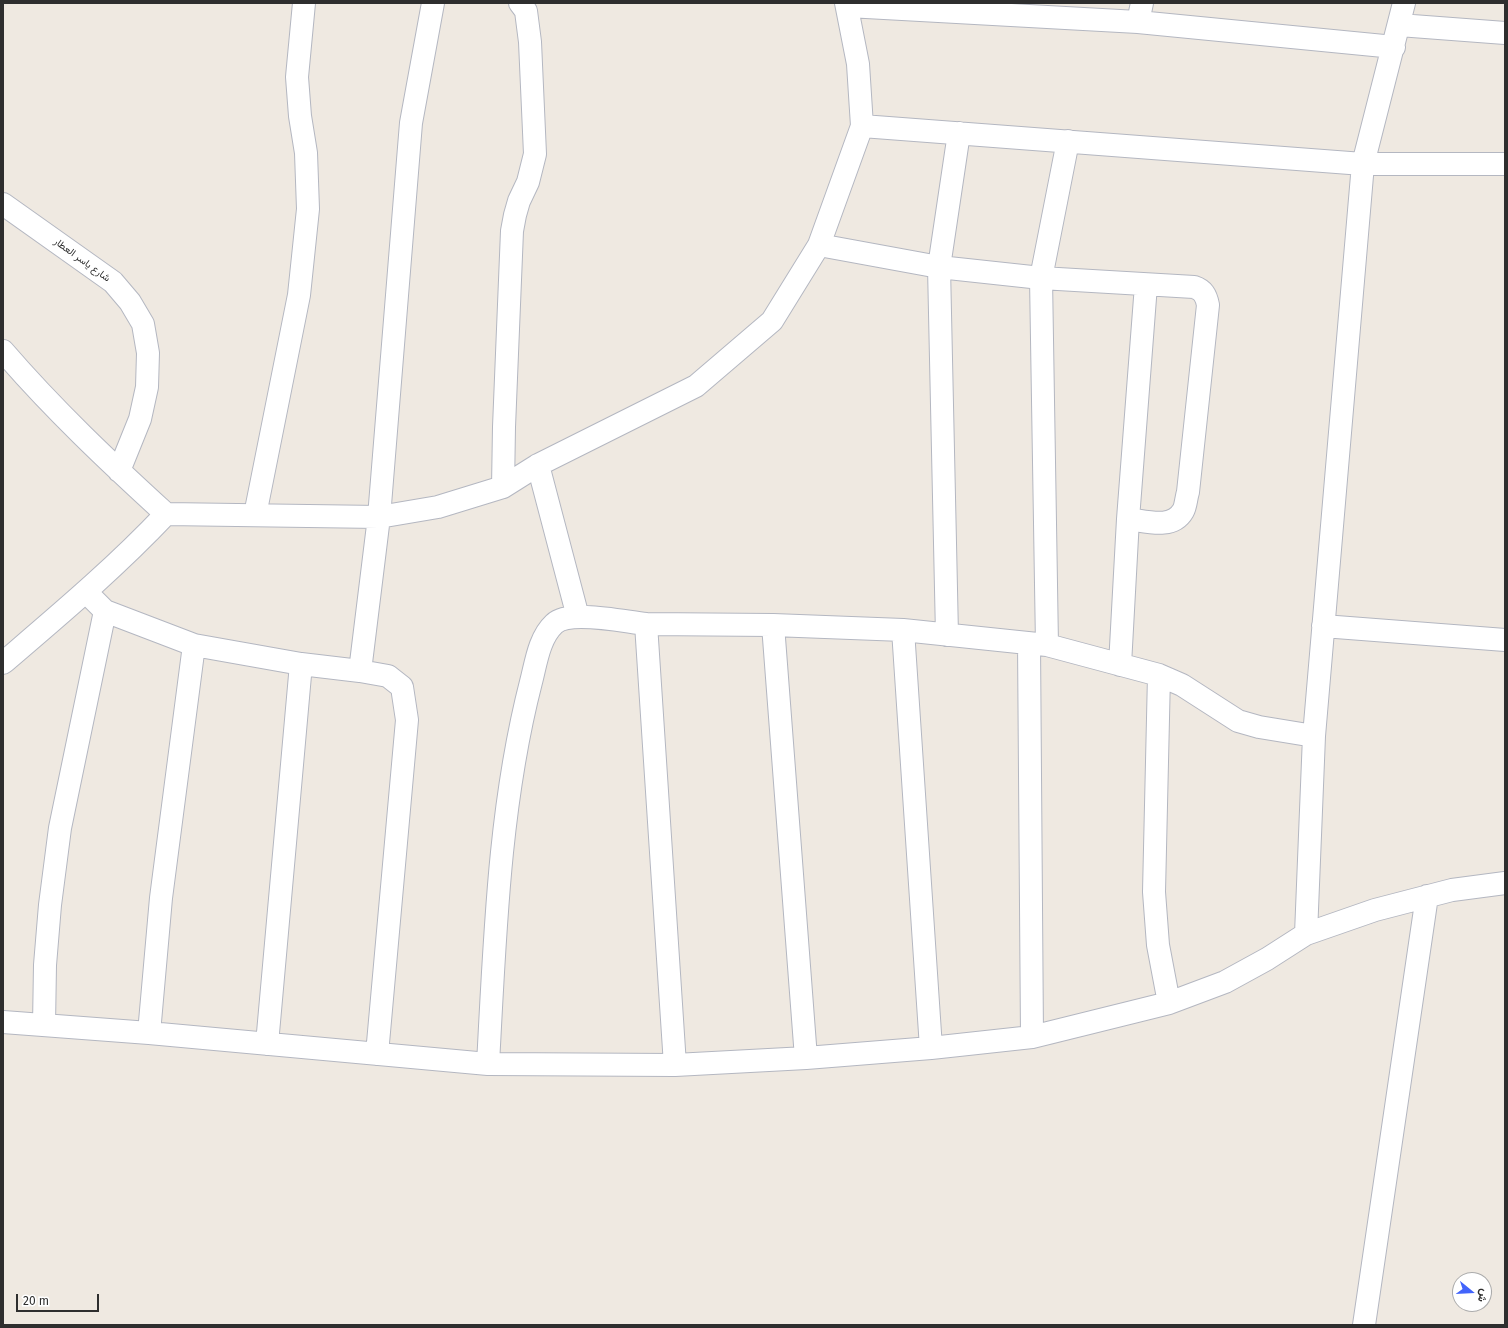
<!DOCTYPE html>
<html>
<head>
<meta charset="utf-8">
<style>
	body { margin:0 }
	#map { position:relative; width:1508px; height:1328px; overflow:hidden; background:#efe9e1; font-family:"Fira Sans",Vazirmatn,sans-serif }
	canvas { display:block }
	.frame { position:absolute; inset:0; border:4px solid #2e2e2e; pointer-events:none }
	.north { position:absolute; left:1452px; top:1272px; width:40px; height:40px; box-sizing:border-box; background:#fff; border:1px solid #ababab; border-radius:50%; rotate:108deg; font-size:11px; font-weight:700; line-height:16px; text-align:center; color:#2e2e2e }
	.north::after { content:''; display:block; margin:auto; width:14px; height:18px; background:#4264fb; clip-path:polygon(50% 0,100% 100%,50% 72%,0 100%) }
	.scale { position:absolute; left:16px; top:1294px; width:83px; height:18px; box-sizing:border-box; border:2px solid #2e2e2e; border-top:0; padding-left:5px; font-size:12px; line-height:14px; white-space:nowrap; color:#2e2e2e; -webkit-text-stroke:3px #fff; paint-order:stroke }
</style>
</head>
<body>
<div id="map">
<canvas width="1508" height="1328"></canvas>
<div class="frame"></div>
<div class="north">ش</div>
<div class="scale">20 m</div>
</div>
<script>
const c = document.querySelector('canvas').getContext('2d');
c.lineJoin = 'round';
function trace(path, color, width, dash) { c.strokeStyle = color; c.lineWidth = width; c.lineCap = dash ? 'butt' : 'round'; c.setLineDash(dash || []); c.stroke(path); }
function drawText(font, color, halo, rows, align = 'center') {
  c.font = font + ' "Fira Sans",Vazirmatn,sans-serif'; c.lineWidth = 3; c.setLineDash([]); c.textBaseline = 'middle'; c.strokeStyle = halo; c.fillStyle = color; for (const [text, x, y, turn = 0] of rows) {
    c.save(); c.translate(x, y); c.rotate((+turn || 0) * Math.PI / 180); c.textAlign = isNaN(turn) ? turn : align; if (halo) c.strokeText(text, 0, 0); c.fillText(text, 0, 0); c.restore();
  }
}
const minor = new Path2D(`
	M1142 3 1138 22 1394 47
	M848 6 1138 22
	M1399 25 1505 33
	M862 126 1363 164H1505
	M3 204 113 282 130 302 143 324 148 353 147 387 140 419 119 471
	M819 245 939 267 1041 278 1194 287C1203 290 1206 295 1208 305L1188 492C1186 498 1186 506 1183 511 1172 530 1146 521 1128 519L1120 665
	M3 351C53 409 109 462 166 514 115 568 59 615 3 663
	M538 465 578 617
	M503 487 504 427 512 231 515 215 519 201 528 182 535 154 530 42 526 11 520 3
	M166 514 379 517 438 507 503 487 538 465 696 386 772 321 819 245 862 126 858 64 846 3
	M255 515 299 295 308 209 306 153 300 116 297 77 304 3
	M1128 519 1146 285
	M86 592 105 611 194 645 301 664 360 671 388 676 402 687 407 720 377 1054
	M773 625 806 1058
	M1323 626 1505 640
	M903 630 931 1048
	M947 635 939 267 959 133
	M1029 643 1032 1037
	M1047 645 1041 278 1068 141
	M360 671 379 517 411 123 433 3
	M1159 675 1154 892 1158 945 1169 1003
	M1306 934 1314 736 1363 164 1404 3
	M3 1022 149 1033 488 1064 675 1065 806 1058 931 1048 1032 1037 1169 1003 1225 982 1267 959 1306 934 1375 910 1452 890 1505 883
	M44 1025 45 965 50 905 60 828 105 611
	M149 1033 161 898 194 645
	M267 1044 301 664
	M488 1064C495 936 499 806 531 682 536 663 539 638 554 624 570 609 625 622 646 624
	M675 1065 646 624 773 625 903 630 1047 645 1159 675 1182 685 1238 721 1259 727 1314 736
	M1364 1325 1427 896`);
const streetNames = [
	["شارع ياسر العطار",82,260,36]
];
trace(minor, '#b4b7c1', 24);
trace(minor, '#fff', 22);
drawText('10px', '#2e2e2e', '#fff', streetNames);
</script>
</body>
</html>
